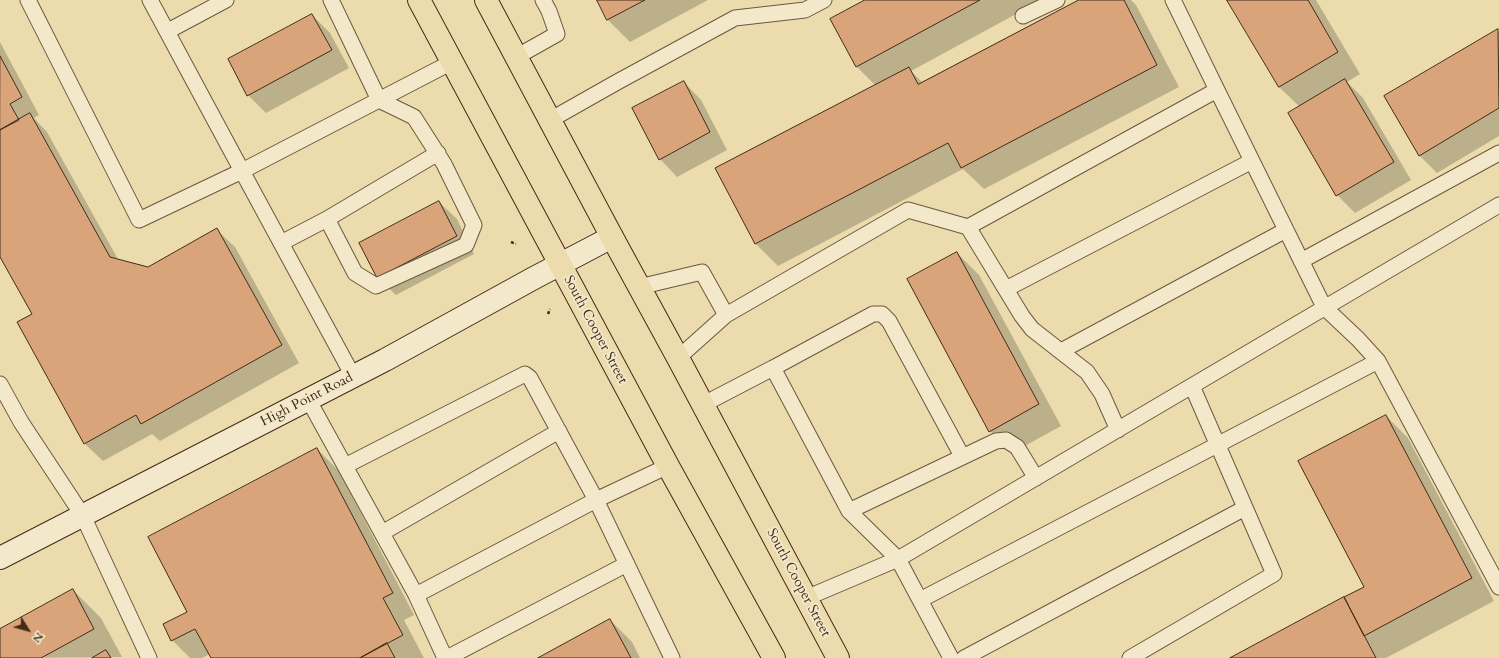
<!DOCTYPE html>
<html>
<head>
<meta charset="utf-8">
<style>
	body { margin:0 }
	#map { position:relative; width:1499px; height:658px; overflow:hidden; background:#ecdcad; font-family:Cardo,serif }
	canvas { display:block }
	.north { position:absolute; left:8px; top:610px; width:40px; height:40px; -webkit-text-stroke:3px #f3e8ca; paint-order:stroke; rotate:127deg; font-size:11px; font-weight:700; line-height:16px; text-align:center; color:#422b19 }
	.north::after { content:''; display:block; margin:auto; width:14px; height:18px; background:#422b19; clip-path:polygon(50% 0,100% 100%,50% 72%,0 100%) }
</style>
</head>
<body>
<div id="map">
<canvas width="1499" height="658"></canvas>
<div class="north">N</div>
</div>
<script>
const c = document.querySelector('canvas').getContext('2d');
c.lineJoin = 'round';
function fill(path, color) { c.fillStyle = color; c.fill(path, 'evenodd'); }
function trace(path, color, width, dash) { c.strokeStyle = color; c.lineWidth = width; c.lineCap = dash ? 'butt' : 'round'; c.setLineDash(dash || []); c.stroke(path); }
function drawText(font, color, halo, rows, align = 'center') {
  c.font = font + ' Cardo,serif'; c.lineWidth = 3.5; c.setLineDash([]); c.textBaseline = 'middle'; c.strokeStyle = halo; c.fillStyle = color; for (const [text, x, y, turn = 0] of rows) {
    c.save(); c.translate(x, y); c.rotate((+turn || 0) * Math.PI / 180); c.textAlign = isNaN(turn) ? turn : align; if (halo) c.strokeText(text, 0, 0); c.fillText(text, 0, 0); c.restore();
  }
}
const shadow = new Path2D(`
	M598 0H708L630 42 608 20Z
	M867 0H1042L911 71 923 83 1082 0H1131L1136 5 1179 87 984 189 963 169 778 266 756 244 717 169 876 86 857 67Z
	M1228 0H1316L1360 74 1347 82 1363 98 1411 180 1355 213 1337 195 1300 107 1279 87Z
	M312 15 330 33 349 68 266 113 248 95Z
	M1498 31 1499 32V136L1437 173 1419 155Z
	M0 42 39 115 34 118 47 132 119 261 148 268 217 230 235 247 299 363 160 441 152 434 103 461 85 444 18 323 33 314 0 255Z
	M684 82 701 100 727 150 677 177 660 159Z
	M439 202 457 219 474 254 396 295 378 278Z
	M957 253 979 275 1061 426 1012 453 990 431Z
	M1386 416 1408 438 1494 601 1386 658H1232L1365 587Z
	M317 449 339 471 414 615 404 620 424 658H212L210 654 202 658H190L172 640 188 612Z
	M73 590 101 618 122 657 0 658V630Z
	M610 620 632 642 640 658H540Z`);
const building = new Path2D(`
	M597 0H645L607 20Z
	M865 0H980L856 67 830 19Z
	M1079 0H1124L1157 65 961 168 948 143 755 244 715 168 909 67 918 84Z
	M1227 0H1308L1338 52 1279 87Z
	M312 14 332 50 247 96 228 59Z
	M1498 29 1499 108 1419 156 1384 96Z
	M0 56 22 97 10 104 19 120 0 130Z
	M1345 79 1394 162 1336 196 1288 113Z
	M684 81 710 132 659 160 632 108Z
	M30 113 110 257 148 267 217 228 282 345 141 424 136 415 84 444 17 322 32 314 0 257V130Z
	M439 201 457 236 377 278 359 243Z
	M957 252 1039 404 989 432 907 279Z
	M1386 415 1472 578 1364 636 1344 597 1364 587 1298 461Z
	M317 448 393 593 383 598 403 635 360 658H211L195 629 171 641 163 624 187 612 148 537Z
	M73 589 94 629 41 658H0V629Z
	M1344 597 1376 658H1230Z
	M610 619 631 658H538Z
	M387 643 395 658H360Z
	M106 650 111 658H92Z`);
const path = new Path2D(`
	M511 242 516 244
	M548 314 550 309`);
const lane = new Path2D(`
	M28 0 139 220 242 171 150 0
	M1023 16 1057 0
	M168 31 226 0
	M516 57 557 34 549 11 543 0
	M1217 90 1324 307 1358 339 1378 361 1499 587
	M550 120 619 81 735 18 805 10 824 0
	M327 219 438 153
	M968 227 1022 316 1032 329 1087 372 1102 394 1118 430
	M281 243 327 219 355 273 376 286 466 245 474 225 444 164 414 117 379 100 331 0
	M1301 261 1499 153
	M639 287 702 272 726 315 908 210 968 227 1217 90 1173 0
	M1006 289 1252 161
	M1061 351 1286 230
	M678 358 726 315
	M773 368 873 314H882L889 321 962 456
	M353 376 242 171 452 62
	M0 384 21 422 83 516 149 658
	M308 399 416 595
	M702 405 773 368 849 511 898 559 1499 205
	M345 466 525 374 530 378 596 500 672 658
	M849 511 996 441 1006 440 1017 447 1036 478
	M382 533 559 431
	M806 598 898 559 951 658
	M920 600 1378 361
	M445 658 416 595 596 500 668 466
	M447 658 627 564
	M964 658 1245 508
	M1130 658 1274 574 1192 386`);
const secondary = new Path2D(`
	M0 558 385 360 534 278 612 237`);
const primary = new Path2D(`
	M419 0 668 466 774 658
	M486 0 612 237 678 358 838 658`);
const streetNames = [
	["South Cooper Street",595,330,62],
	["High Point Road",307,400,-27],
	["South Cooper Street",798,583,62]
];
fill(shadow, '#0003');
fill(building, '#d9a47a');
trace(building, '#422b19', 1);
trace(lane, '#6c573e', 17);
trace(secondary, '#422b19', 24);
trace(primary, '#422b19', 24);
trace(path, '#422b19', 2.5, [3, 2]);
trace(lane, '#f3e8ca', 15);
trace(secondary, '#f3e8ca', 22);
trace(primary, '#ecdcad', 22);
drawText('14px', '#422b19', '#f3e8ca', streetNames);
</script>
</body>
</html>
